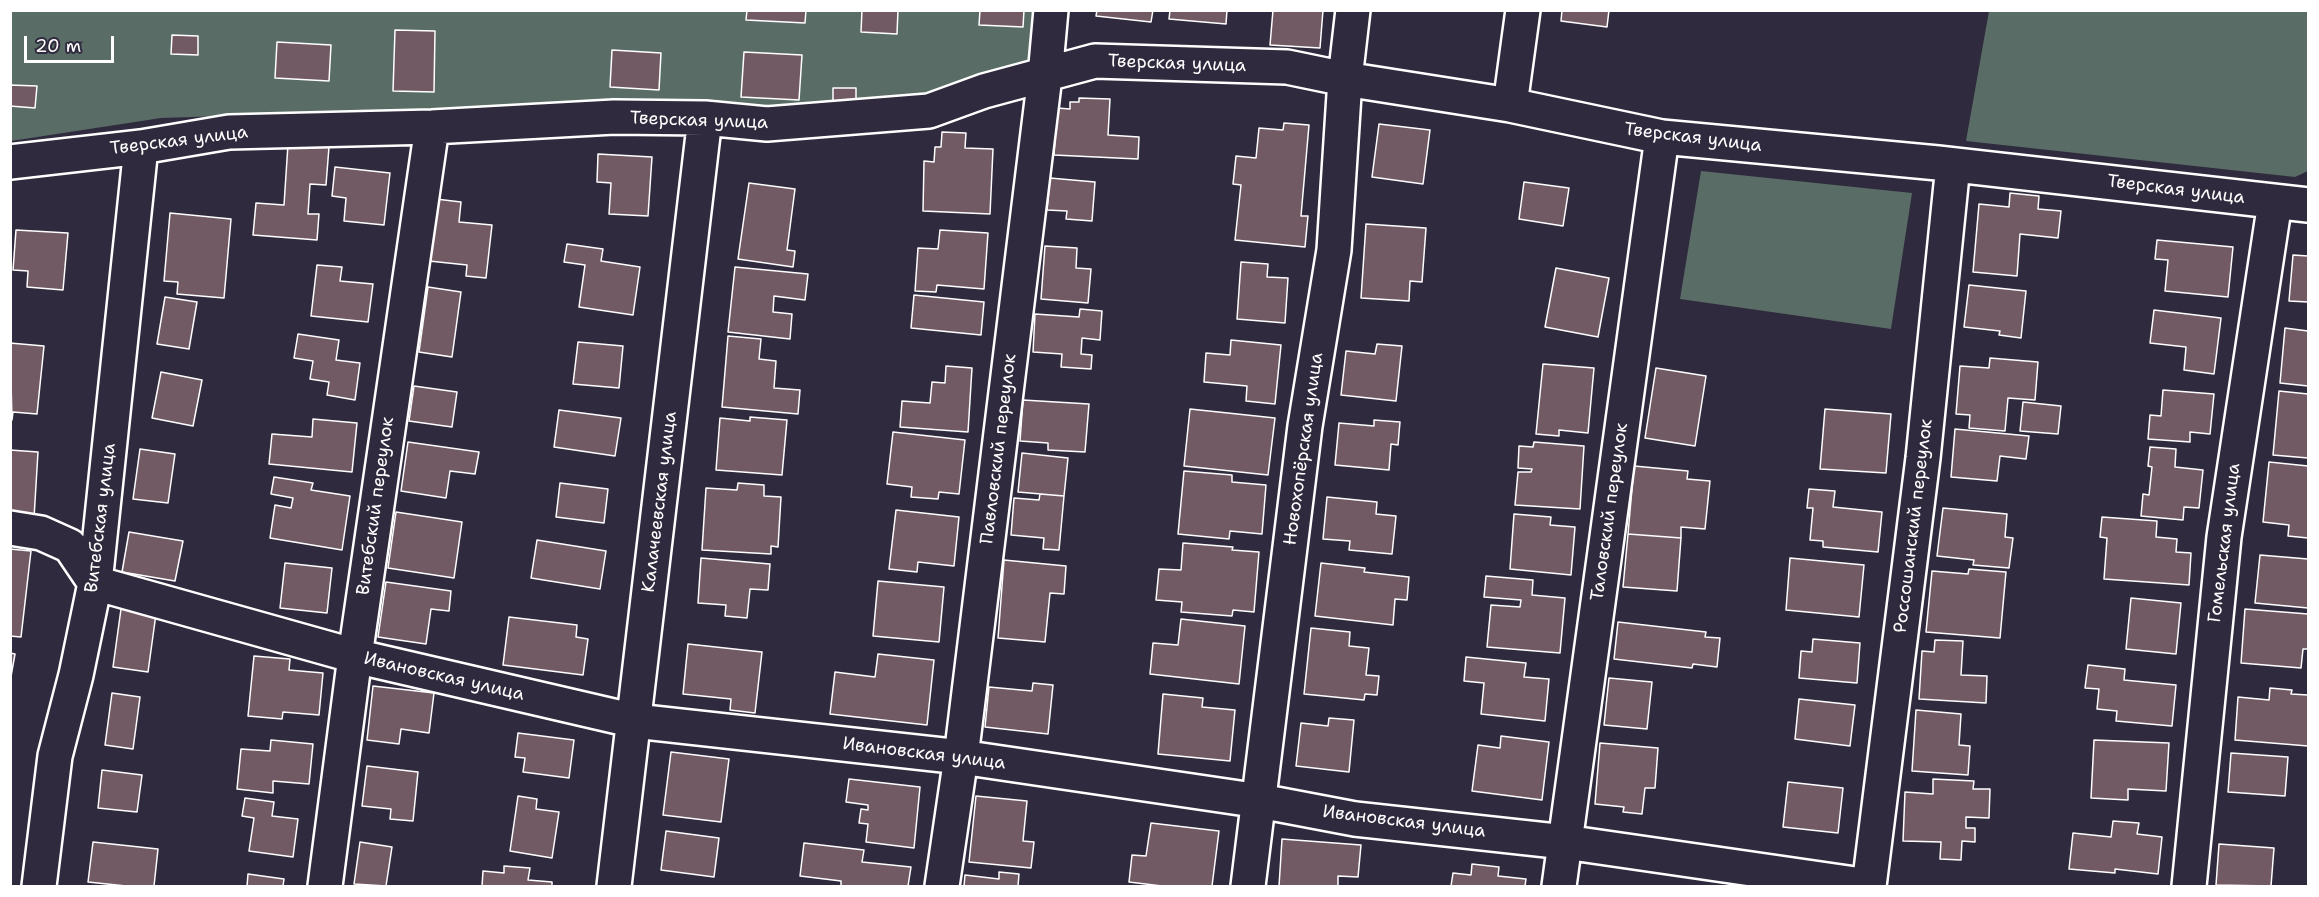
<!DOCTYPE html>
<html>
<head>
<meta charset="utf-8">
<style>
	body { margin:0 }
	#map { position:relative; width:2319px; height:897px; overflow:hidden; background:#2f2a3d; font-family:"Shantell Sans",sans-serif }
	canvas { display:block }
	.frame { position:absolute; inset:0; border:12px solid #fff; pointer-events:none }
	.scale { position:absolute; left:24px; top:36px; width:90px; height:27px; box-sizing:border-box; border:3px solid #fff; border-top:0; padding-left:8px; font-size:18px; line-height:21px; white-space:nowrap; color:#fff; -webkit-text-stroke:4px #2f2a3d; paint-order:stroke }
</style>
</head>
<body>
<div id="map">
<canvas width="2319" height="897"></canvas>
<div class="frame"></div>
<div class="scale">20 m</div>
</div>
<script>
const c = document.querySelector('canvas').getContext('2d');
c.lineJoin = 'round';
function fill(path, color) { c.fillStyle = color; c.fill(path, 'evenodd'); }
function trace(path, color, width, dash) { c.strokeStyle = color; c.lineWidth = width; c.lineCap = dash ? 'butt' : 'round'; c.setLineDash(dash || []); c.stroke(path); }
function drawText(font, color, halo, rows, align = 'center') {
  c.font = font + ' "Shantell Sans",sans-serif'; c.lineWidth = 4.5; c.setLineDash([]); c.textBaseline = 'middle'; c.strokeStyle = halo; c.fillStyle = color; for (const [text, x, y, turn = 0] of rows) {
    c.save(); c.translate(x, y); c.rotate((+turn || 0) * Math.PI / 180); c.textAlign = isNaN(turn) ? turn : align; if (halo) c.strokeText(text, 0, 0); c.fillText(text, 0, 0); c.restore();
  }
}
const green = new Path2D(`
	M11 11H1033L1030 63 940 112 405 110 161 118 11 141Z
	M1989 11H2308V171L2295 177 1966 141Z
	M1701 171 1912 193 1891 329 1680 299Z`);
const building = new Path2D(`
	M747 10H806L805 23 746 20Z
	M862 10H898L897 34 861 32Z
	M980 10H1024L1023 27 979 25Z
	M1097 10H1153L1151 22 1096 16Z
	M1170 10H1227L1226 24 1169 19Z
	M1273 10H1323L1320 48 1270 45Z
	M1562 10H1609L1607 27 1561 21Z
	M395 30 435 31 434 92 393 91Z
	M172 35 198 36V55L171 54Z
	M277 42 331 45 329 81 275 78Z
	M612 50 661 53 659 90 610 87Z
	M744 52 802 55 799 100 741 97Z
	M10 85 37 86 35 108 10 106Z
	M833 88H856V108H833Z
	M1079 98 1110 99 1108 135 1139 137 1138 159 1054 155 1057 108 1070 109V102H1079Z
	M1284 123 1309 125 1301 216H1308L1305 247 1235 240 1241 185 1233 184 1236 156 1256 158 1259 128 1283 130Z
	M1379 124 1430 130 1423 184 1372 177Z
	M942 132 966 133 965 148 993 149 990 214 923 211 924 161 934 162 935 147H941Z
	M288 144 329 147 326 185 310 184 308 214H319L317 240 253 235 256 203 284 205Z
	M598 154 652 157 648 216 609 214 611 183 597 182Z
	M335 167 390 173 384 225 344 221 346 198 332 196Z
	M1050 178 1095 182 1092 221 1066 219 1067 211 1047 210Z
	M1524 182 1569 188 1563 226 1519 219Z
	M749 183 795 189 787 250 795 251 793 267 738 259Z
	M2010 193 2039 196 2038 209 2061 211 2058 238 2020 234 2017 276 1973 272 1979 204 2009 207Z
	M436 199 461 202 459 222 492 225 486 278 466 276 467 265 429 261Z
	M170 213 231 219 224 298 177 294 178 282 164 281Z
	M1366 224 1426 228 1422 282 1410 281 1409 301 1361 298Z
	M16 230 68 233 63 290 27 287 28 271 13 270Z
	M940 230 988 233 984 289 937 285 936 292 915 291 918 248 938 249Z
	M2157 240 2233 247 2228 297 2165 291 2168 260 2155 259Z
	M567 244 603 249 601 261 640 267 633 315 579 307 585 265 564 262Z
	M1045 246 1077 248 1076 268 1091 269 1088 303 1041 299Z
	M2293 255 2308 256V302L2289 301Z
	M1241 262 1268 264 1267 277 1288 278 1285 323 1237 319Z
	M317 265 342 267 340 281 373 284 368 322 311 316Z
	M735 267 808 274 805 300 774 296 773 312 792 314 790 339 728 332Z
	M1556 268 1609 278 1598 337 1545 327Z
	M1969 285 2026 291 2021 338 1999 335 2000 331 1964 327Z
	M428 287 461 292 452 357 419 352Z
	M914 295 984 302 981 335 911 328Z
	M165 297 197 302 189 349 157 344Z
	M1080 309 1102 311 1100 340 1082 338 1081 354 1092 355 1091 369 1061 367 1062 354 1033 352 1035 314 1079 317Z
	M2154 310 2221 318 2214 374 2184 370 2186 347 2150 343Z
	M2285 328 2308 331V386L2280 383Z
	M298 334 339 340 336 360 360 363 355 400 327 395 329 382 310 379 313 361 294 358Z
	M728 336 761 339 759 359 776 361 774 388 800 390 798 414 722 407Z
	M1231 340 1281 345 1275 404 1246 401 1247 386 1204 382 1206 353 1230 355Z
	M578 342 623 346 619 388 573 384Z
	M10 343 44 346 37 414 13 412 12 420Z
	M1377 344 1402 346 1396 401 1341 395 1346 351 1375 354Z
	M1990 358 2038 362 2035 400 2008 398 2005 431 1969 428 1970 415 1956 414 1960 366 1989 368Z
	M1543 364 1594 368 1588 433 1559 430V436L1536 434Z
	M946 366 972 368 968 432 900 427 902 401 930 403 932 382 945 383Z
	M1656 368 1706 376 1695 446 1645 438Z
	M161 372 202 380 193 426 152 418Z
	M414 386 457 392 452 427 409 421Z
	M2163 390 2214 394 2210 434 2190 432V442L2148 439 2150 415 2161 416Z
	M2279 391 2308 394V458L2273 455Z
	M1023 400 1089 404 1085 452 1048 450V443L1020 441Z
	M2023 402 2061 406 2058 434 2020 431Z
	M1190 409 1275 418 1268 475 1184 466Z
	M1825 409 1891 414 1886 473 1820 469Z
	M559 410 621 418 615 456 554 447Z
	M750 417 787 420 782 475 716 470 720 418 750 421Z
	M313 419 357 423 352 472 269 464 272 434 312 437Z
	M1374 420 1400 422 1398 445 1391 444 1389 470 1335 465 1339 423 1374 426Z
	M1955 429 2029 436 2026 459 2000 456 1997 481 1951 477Z
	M893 432 965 440 959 494 939 492 938 499 911 497 912 487 887 484Z
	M408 442 479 452 475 474 450 471 446 498 401 491Z
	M1534 442 1584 446 1580 509 1515 505 1518 472H1531L1532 469 1518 468 1519 446 1533 447Z
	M2150 447 2176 449 2175 467 2203 470 2199 508 2184 507 2183 520 2141 516 2143 494 2149 495 2152 467 2148 466Z
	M140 449 175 454 168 503 133 499Z
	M10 450 38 452 34 518 10 517Z
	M1022 453 1068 458 1064 496 1018 492Z
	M2269 462 2308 466V538L2288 536 2289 525 2263 522Z
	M1634 466 1688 471 1687 479 1710 481 1705 529 1681 527V538L1628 534Z
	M1184 471 1232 475V482L1266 485 1262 534 1230 531 1229 539 1178 534Z
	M274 477 313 483 311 490 350 496 342 550 270 538 275 505 291 508 293 498 271 494Z
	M560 483 608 489 604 523 556 517Z
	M738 483 764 485V496L781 497 778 547 771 546V554L702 550 706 488 737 490Z
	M1809 489 1835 491 1833 507 1882 512 1878 552 1823 547V541L1810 540 1813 508H1807Z
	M1040 494 1064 496 1059 550 1043 549 1044 538 1011 535 1014 498 1039 500Z
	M1327 497 1377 502 1376 514 1396 516 1392 554 1349 550 1350 541 1323 539Z
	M1943 508 2007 514 2005 537 2013 538 2009 568 1973 565 1974 560 1937 556Z
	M896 510 959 517 954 566 918 562 917 572 889 569Z
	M396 512 462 522 454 578 388 568Z
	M1514 514 1551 517 1550 525 1575 527 1571 575 1510 569Z
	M2102 517 2157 521 2156 537 2177 539 2176 552 2191 553 2189 585 2104 579 2107 538 2100 537Z
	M129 532 183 541 175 581 122 572Z
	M1628 534 1681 538 1677 591 1623 587Z
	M537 540 606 551 600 589 531 578Z
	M1183 543 1233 547 1232 550 1259 552 1254 612 1233 610 1232 616 1181 612 1182 602 1156 600 1159 569 1181 570Z
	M10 549 31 551 21 637 10 636Z
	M2260 555 2308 559V608L2255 603Z
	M701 558 770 564 768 590 750 589 747 618 725 616 726 605 698 603Z
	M1790 558 1864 565 1859 617 1786 610Z
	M1004 560 1066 566 1064 594 1050 593 1045 642 998 638Z
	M285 563 332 568 327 613 280 608Z
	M1321 563 1365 568 1364 572 1409 577 1407 600 1395 599 1393 625 1315 616Z
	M1969 569 2006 572 2000 638 1926 632 1932 571 1968 574Z
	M1486 576 1533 580 1532 595 1565 598 1560 653 1487 647 1491 605 1520 607 1521 600 1484 597Z
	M878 581 944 587 939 642 873 636Z
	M386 582 451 591 449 611 431 609 426 644 378 637Z
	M2131 598 2181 603 2176 654 2126 649Z
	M121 609 156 614 148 672 113 667Z
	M2245 609 2308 614V649H2303L2301 668 2241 663Z
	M509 617 577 625 576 637 588 639 583 675 503 665Z
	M1181 619 1245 626 1239 684 1150 674 1153 643 1178 645Z
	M1618 622 1706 632 1705 637 1720 638 1717 667 1693 664 1692 668 1614 659Z
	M1311 628 1350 632 1349 646 1369 648 1366 675 1379 676 1377 695 1365 694 1364 700 1304 694Z
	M1813 639 1860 643 1857 683 1799 678 1801 651 1812 652Z
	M1935 640 1963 641 1961 675 1987 676 1986 703 1919 699 1922 651 1934 652Z
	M688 644 762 652 755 713 730 710 731 699 683 694Z
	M10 653 15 654 10 682Z
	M878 654 934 660 927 725 830 714 835 672 875 677Z
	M254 656 290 659 289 670 323 673 319 715 283 712 282 719 248 716Z
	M1466 657 1526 663 1524 677 1549 679 1545 721 1481 714 1484 683 1464 681Z
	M2088 665 2125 669 2124 680 2176 685 2172 726 2116 721 2117 711 2097 709 2099 689 2085 688Z
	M1609 678 1652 682 1647 729 1604 725Z
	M1033 683 1053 685 1048 734 985 727 989 687 1032 691Z
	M373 686 434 693 429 733 401 729 399 744 367 740Z
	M2270 688 2292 690 2291 694 2308 695V746L2235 740 2238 697 2269 700Z
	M112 693 140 697 133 749 105 745Z
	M1163 694 1203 698 1202 707 1235 710 1230 761 1158 754Z
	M1799 699 1855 705 1850 746 1795 739Z
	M1916 710 1961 714 1959 745 1970 746 1968 775 1912 771Z
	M1329 718 1354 720 1349 772 1296 766 1301 723 1328 726Z
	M518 733 574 740 569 778 523 772 525 758 515 757Z
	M1501 736 1549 742 1542 800 1472 791 1478 745 1500 748Z
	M271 740 313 744 309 784 273 781V793L237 789 241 749 270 751Z
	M2094 740 2169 743 2166 791 2128 789V800L2091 798Z
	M1600 743 1658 748 1655 788H1645L1642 814 1623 812 1624 807 1595 804Z
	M671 752 729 759 721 822 663 815Z
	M2231 753 2288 757 2285 796 2228 792Z
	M367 766 418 772 413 821 390 819 391 809 362 806Z
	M102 770 142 775 137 812 98 808Z
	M849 779 920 787 914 848 866 842 868 824 859 823 861 809 868 810V805L846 802Z
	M1933 779 1974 781 1973 789H1990L1989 818 1966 817V828H1975V842L1962 841 1961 860 1940 859 1941 842 1903 841 1905 792 1933 794Z
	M1788 782 1843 788 1838 833 1783 827Z
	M518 796 537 799 536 809 559 812 552 858 510 851Z
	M976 796 1027 801 1023 841 1034 842 1031 868 969 862Z
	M245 798 274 802 272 816 298 819 293 857 249 851 254 818 242 816Z
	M2113 821 2139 823 2137 834 2162 837 2158 874 2115 869V873L2069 869 2073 833 2111 837Z
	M1151 823 1219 831 1212 886H1162L1129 882 1132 855 1146 856Z
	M666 831 719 838 714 877 661 870Z
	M1282 839 1361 845 1358 877 1338 876V886H1279Z
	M93 842 158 849 154 886H126L88 882Z
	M360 842 392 847 386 886 354 884Z
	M804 843 864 850 862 862 911 867 908 886H841V881L800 876Z
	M2219 844 2274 848 2271 886 2216 885Z
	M1472 864 1499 867 1498 876 1526 879 1525 886H1451L1453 873 1471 875Z
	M504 866 530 868 528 880 552 882V886H482L483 871 504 873Z
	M999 872 1019 874 1018 886H964L965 875 999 879Z
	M248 874 284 879 283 886H247Z`);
const minor = new Path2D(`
	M1510 105 1523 10
	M10 162 141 147 229 132 432 127 614 117 705 118 767 124 929 111 984 91 1095 61 1287 67 1345 79 1510 105 1662 137 1938 163 2308 205
	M10 528 41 533 70 546 95 583 355 656 635 721 961 757 1260 801 1355 819 1565 842 1869 886
	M39 886 55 756 76 675 95 583 141 147
	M325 886 355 656 432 127
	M614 886 705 118
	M942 886 961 757 1045 76 1051 10
	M1248 886 1305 426 1334 250 1345 79 1353 10
	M1559 886 1662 137
	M1869 886 1923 458 1953 165
	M2189 886 2224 537 2275 202`);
const streetNames = [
	["Тверская улица",1177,64,2],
	["Тверская улица",699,121,2],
	["Тверская улица",1693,138,7],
	["Тверская улица",179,141,-7],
	["Тверская улица",2176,190,7],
	["Павловский переулок",999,449,-83],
	["Новохопёрская улица",1304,449,-82],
	["Калачеевская улица",660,502,-83],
	["Витебский переулок",376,506,-82],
	["Таловский переулок",1610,512,-82],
	["Витебская улица",101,518,-83],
	["Россошанский переулок",1914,526,-83],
	["Гомельская улица",2225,543,-83],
	["Ивановская улица",444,677,13],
	["Ивановская улица",924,754,7],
	["Ивановская улица",1404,822,7]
];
fill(green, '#596c65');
fill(building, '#725a65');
trace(building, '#fff', 1.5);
trace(minor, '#fff', 38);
trace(minor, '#2f2a3d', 33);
drawText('18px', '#fff', '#2f2a3d', streetNames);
</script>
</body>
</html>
